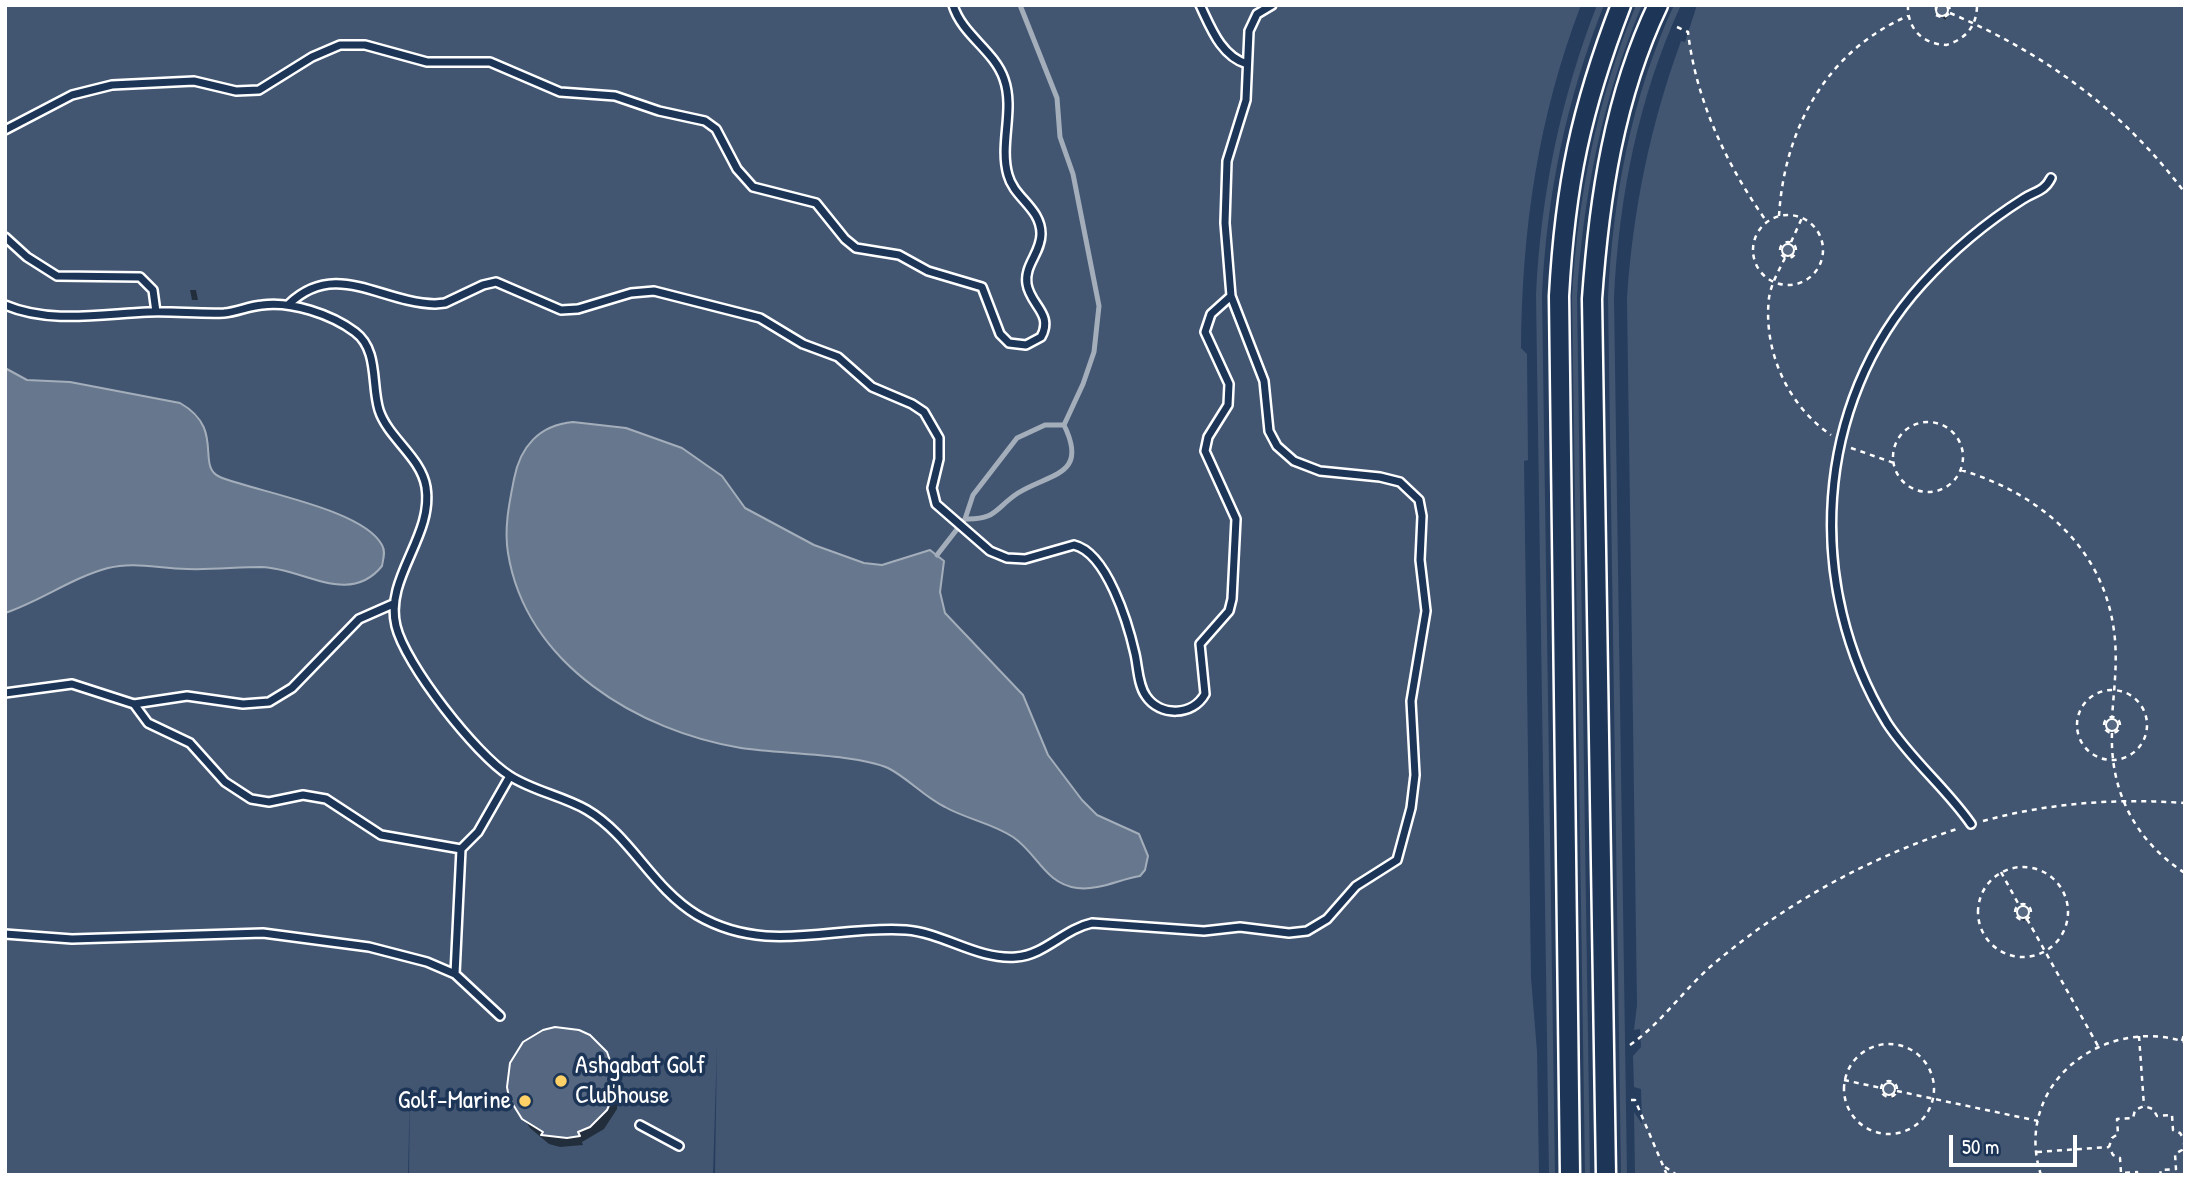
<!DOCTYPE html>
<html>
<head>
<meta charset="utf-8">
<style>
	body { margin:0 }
	#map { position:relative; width:2190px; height:1180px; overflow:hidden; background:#263d5e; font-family:"Patrick Hand",sans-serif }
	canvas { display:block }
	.frame { position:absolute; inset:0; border:7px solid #fff; pointer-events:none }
	.scale { position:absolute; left:1949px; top:1135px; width:128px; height:32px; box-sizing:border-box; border:4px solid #fff; border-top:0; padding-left:9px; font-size:21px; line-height:24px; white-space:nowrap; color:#fff; -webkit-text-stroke:5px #1d3557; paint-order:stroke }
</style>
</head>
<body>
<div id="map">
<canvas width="2190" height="1180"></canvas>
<div class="frame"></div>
<div class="scale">50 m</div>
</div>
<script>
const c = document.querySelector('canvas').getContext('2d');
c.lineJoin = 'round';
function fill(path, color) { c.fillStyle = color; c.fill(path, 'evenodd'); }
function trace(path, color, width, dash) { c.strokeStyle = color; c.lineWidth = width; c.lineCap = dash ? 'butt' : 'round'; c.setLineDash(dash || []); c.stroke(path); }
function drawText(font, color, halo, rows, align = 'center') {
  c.font = font + ' "Patrick Hand",sans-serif'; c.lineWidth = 7; c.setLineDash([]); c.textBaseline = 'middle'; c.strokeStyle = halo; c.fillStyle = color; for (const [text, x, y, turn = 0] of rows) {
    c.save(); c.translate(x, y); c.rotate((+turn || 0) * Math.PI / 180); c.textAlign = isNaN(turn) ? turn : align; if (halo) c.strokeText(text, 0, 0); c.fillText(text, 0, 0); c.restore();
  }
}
const green = new Path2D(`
	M5 5H1581C1538 117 1522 229 1521 348L1527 354 1528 460 1524 461 1531 978 1537 1051 1539 1175H715L717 1045 713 1175H409L410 1085 408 1175H5Z
	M1597 5H1604C1566 100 1547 194 1542 295L1555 1175H1549L1536 295C1541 194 1560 100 1597 5Z
	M1636 5H1642C1602 99 1583 196 1577 297L1590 1175H1585L1572 297C1578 195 1597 100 1636 5Z
	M1674 5H1681C1638 98 1619 197 1614 298L1627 1175H1621L1608 298C1613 197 1631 98 1674 5Z
	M1697 5H2185V1175H1635L1634 1112 1642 1124 1641 1089 1634 1087 1633 1056 1641 1047 1640 1029 1634 1030 1637 1005 1627 299C1633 209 1650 126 1681 41L1685 42Z`);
const water = new Path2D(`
	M5 368 27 380 70 382 180 403C226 429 195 466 220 477 257 492 363 509 382 545 386 552 383 559 382 566 349 607 302 568 262 567 237 567 212 570 187 569 160 569 135 561 108 568 71 578 41 601 5 613Z
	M573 422 626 428 682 448 722 476 745 508 814 545 864 563 882 565 930 550 944 561 940 592 945 613 1023 695 1048 755 1082 800 1097 815 1139 834 1148 856 1145 870 1140 876C1120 879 1098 891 1077 888 1045 884 1037 853 1013 837 992 823 966 819 945 807 924 797 908 778 888 768 856 754 780 754 741 748 639 731 526 665 508 553 504 528 509 504 514 479 520 447 539 425 573 422Z`);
const shadow = new Path2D(`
	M1942 6 1949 15 1945 20 1937 10Z
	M1788 245 1795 255 1791 259 1783 250Z
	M190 290H196L198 300H192Z
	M2111 721 2119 728 2116 734 2108 727Z
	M2020 909H2027L2030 920 2023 921Z
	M606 1054 619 1086 617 1109 604 1129 582 1142 583 1145 560 1147 549 1144 530 1128 511 1098Z
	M1889 1085 1897 1093 1893 1099 1885 1091Z`);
const stream = new Path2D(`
	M965 519C997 520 995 508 1018 493 1050 473 1089 476 1064 425
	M937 555 965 519 973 495 1017 438 1045 425H1064L1083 384 1094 352 1099 306 1073 174 1060 137 1057 98 1020 5`);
const building = new Path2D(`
	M1936 10a6 6 0 1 1 12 0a6 6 0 1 1-12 0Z
	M1782 250a6 6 0 1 1 12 0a6 6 0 1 1-12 0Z
	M2106 725a6 6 0 1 1 12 0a6 6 0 1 1-12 0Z
	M2017 912a6 6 0 1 1 12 0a6 6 0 1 1-12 0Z
	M555 1027 579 1030 590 1035 607 1052 615 1075 612 1099 607 1110 590 1127 578 1132 580 1136 567 1138 541 1135 543 1132 522 1119 509 1098 507 1087 510 1063 523 1042 543 1030Z
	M1883 1089a6 6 0 1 1 12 0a6 6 0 1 1-12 0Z`);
const path = new Path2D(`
	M1908 5C1907 29 1923 44 1946 45 1966 39 1977 26 1977 5
	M1936 5V15L1943 18 1950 13 1949 5
	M1950 13C2044 53 2123 110 2185 193
	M1677 27 1688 32C1696 101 1727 166 1767 222
	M1753 250a35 35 0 1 1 70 0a35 35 0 1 1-70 0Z
	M1779 216C1784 130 1826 51 1908 16
	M1791 242 1802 218
	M1780 250a8 8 0 1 1 16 0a8 8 0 1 1-16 0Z
	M1785 258C1779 270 1771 284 1769 298 1763 350 1787 405 1831 435
	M1893 457a35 35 0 1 1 70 0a35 35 0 1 1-70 0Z
	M1851 448 1894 463
	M1961 470C2038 493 2103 546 2114 631 2118 660 2114 689 2112 717
	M2077 725a35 35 0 1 1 70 0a35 35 0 1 1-70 0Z
	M2104 725a8 8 0 1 1 16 0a8 8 0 1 1-16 0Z
	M2112 733C2110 791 2135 841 2185 873
	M1983 821C2048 803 2117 798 2185 803
	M1978 912a45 45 0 1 1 90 0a45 45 0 1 1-90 0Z
	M2001 872 2019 905
	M2015 912a8 8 0 1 1 16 0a8 8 0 1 1-16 0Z
	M2027 919 2098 1046
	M2139 1036 2144 1106
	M2182 1041 2185 1032
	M1844 1089a45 45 0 1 1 90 0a45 45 0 1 1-90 0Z
	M1630 1045C1660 1024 1683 991 1710 967 1782 905 1869 857 1960 828
	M1844 1080 1881 1088
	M1881 1089a8 8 0 1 1 16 0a8 8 0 1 1-16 0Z
	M1897 1091 2038 1121
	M1631 1100H1635L1667 1175
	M2037 1152 2109 1147
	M1665 1167 1677 1175
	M2041 1175C2012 1086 2102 1015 2185 1042
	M2137 1175V1172L2121 1173 2120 1158 2113 1155 2109 1147 2112 1138 2118 1134 2117 1119 2133 1118 2135 1110 2144 1106 2153 1109 2157 1116 2172 1115 2173 1130 2180 1133 2185 1141 2182 1150 2175 1154 2176 1169 2161 1170 2160 1175`);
const service = new Path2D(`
	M1200 5C1211 28 1221 56 1247 64
	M5 130 72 95 112 85 194 81 236 91 259 90 312 57 340 45H365L427 62H490L560 92 615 96 659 111 705 121 716 129 737 169 753 187 816 203 845 239 856 248 899 255 928 271 982 287 1000 334 1009 343 1026 345 1041 337C1054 314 1030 305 1027 284 1024 265 1041 253 1041 234 1041 208 1014 198 1008 175 999 144 1015 110 1004 79 994 50 962 35 953 5
	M5 237 27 257 57 276 140 277 153 290 156 312
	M289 304C336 259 381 303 435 304L445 303 483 285 496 282 561 310 578 309 631 293 654 291 760 318 803 344 838 357 872 387 912 404 924 412 939 438V459L932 488 936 504 990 551 1007 558 1025 559 1074 545C1107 553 1128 623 1135 654 1138 667 1138 685 1146 696 1160 717 1193 716 1205 694L1200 644 1229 611 1232 599 1236 519 1205 451 1208 437 1228 405 1229 384 1205 332 1211 314 1231 296
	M5 305C50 324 101 314 148 312 174 311 199 314 224 313 237 312 249 306 262 305 291 301 331 314 355 332 379 350 371 384 379 410 388 438 421 457 426 487 434 536 384 578 396 626 405 664 476 755 510 776 533 791 563 796 587 810 631 836 652 888 697 915 767 956 833 925 906 930 944 933 977 960 1016 957 1045 955 1064 929 1092 923L1204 931 1240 927 1289 933 1307 931 1327 919 1356 886 1397 860 1411 808 1415 775 1411 701 1426 611 1420 560 1422 516 1419 500 1400 482 1380 477 1320 471 1294 461 1277 446 1269 431 1264 381 1231 296 1225 223 1227 161 1246 100 1249 31 1257 14 1272 5
	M5 693 72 684 134 704 187 696 243 704 269 702 292 688 359 619 393 604
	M134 704 148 723 190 743 225 782 251 799 269 802 303 795 326 799 381 835 461 849
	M1971 824C1946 788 1911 760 1887 723 1804 587 1813 404 1922 284 1952 251 1985 223 2023 199 2035 191 2044 192 2051 178
	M5 934 72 939 263 933 369 947 427 962 455 974 500 1016
	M455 974 461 849 478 832 510 776
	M640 1125 679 1146`);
const tertiary = new Path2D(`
	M1570 1175 1559 296C1565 185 1581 109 1621 5
	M1606 1175 1592 299C1599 199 1614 97 1658 5`);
const markers = [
	[561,1081,7,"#ffd166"],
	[525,1101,7,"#ffd166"]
];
const poiNames = [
	["Ashgabat Golf",575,1066],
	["Clubhouse",575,1096],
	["Golf-Marine",511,1101,"right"]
];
fill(green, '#425672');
fill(water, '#67788e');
trace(water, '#a4aebb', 2);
fill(shadow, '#0007');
trace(stream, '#a4aebb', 5);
fill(building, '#556781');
trace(building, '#fff', 2);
trace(service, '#fff', 12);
trace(tertiary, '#fff', 23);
trace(path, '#fff', 2.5, [5, 5]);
trace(service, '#1d3557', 7);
trace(tertiary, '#1d3557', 18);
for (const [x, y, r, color] of markers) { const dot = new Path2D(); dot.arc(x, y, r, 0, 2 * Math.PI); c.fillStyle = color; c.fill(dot); trace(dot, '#1d3557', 2.5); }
drawText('26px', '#fff', '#1d3557', poiNames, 'left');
</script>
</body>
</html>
